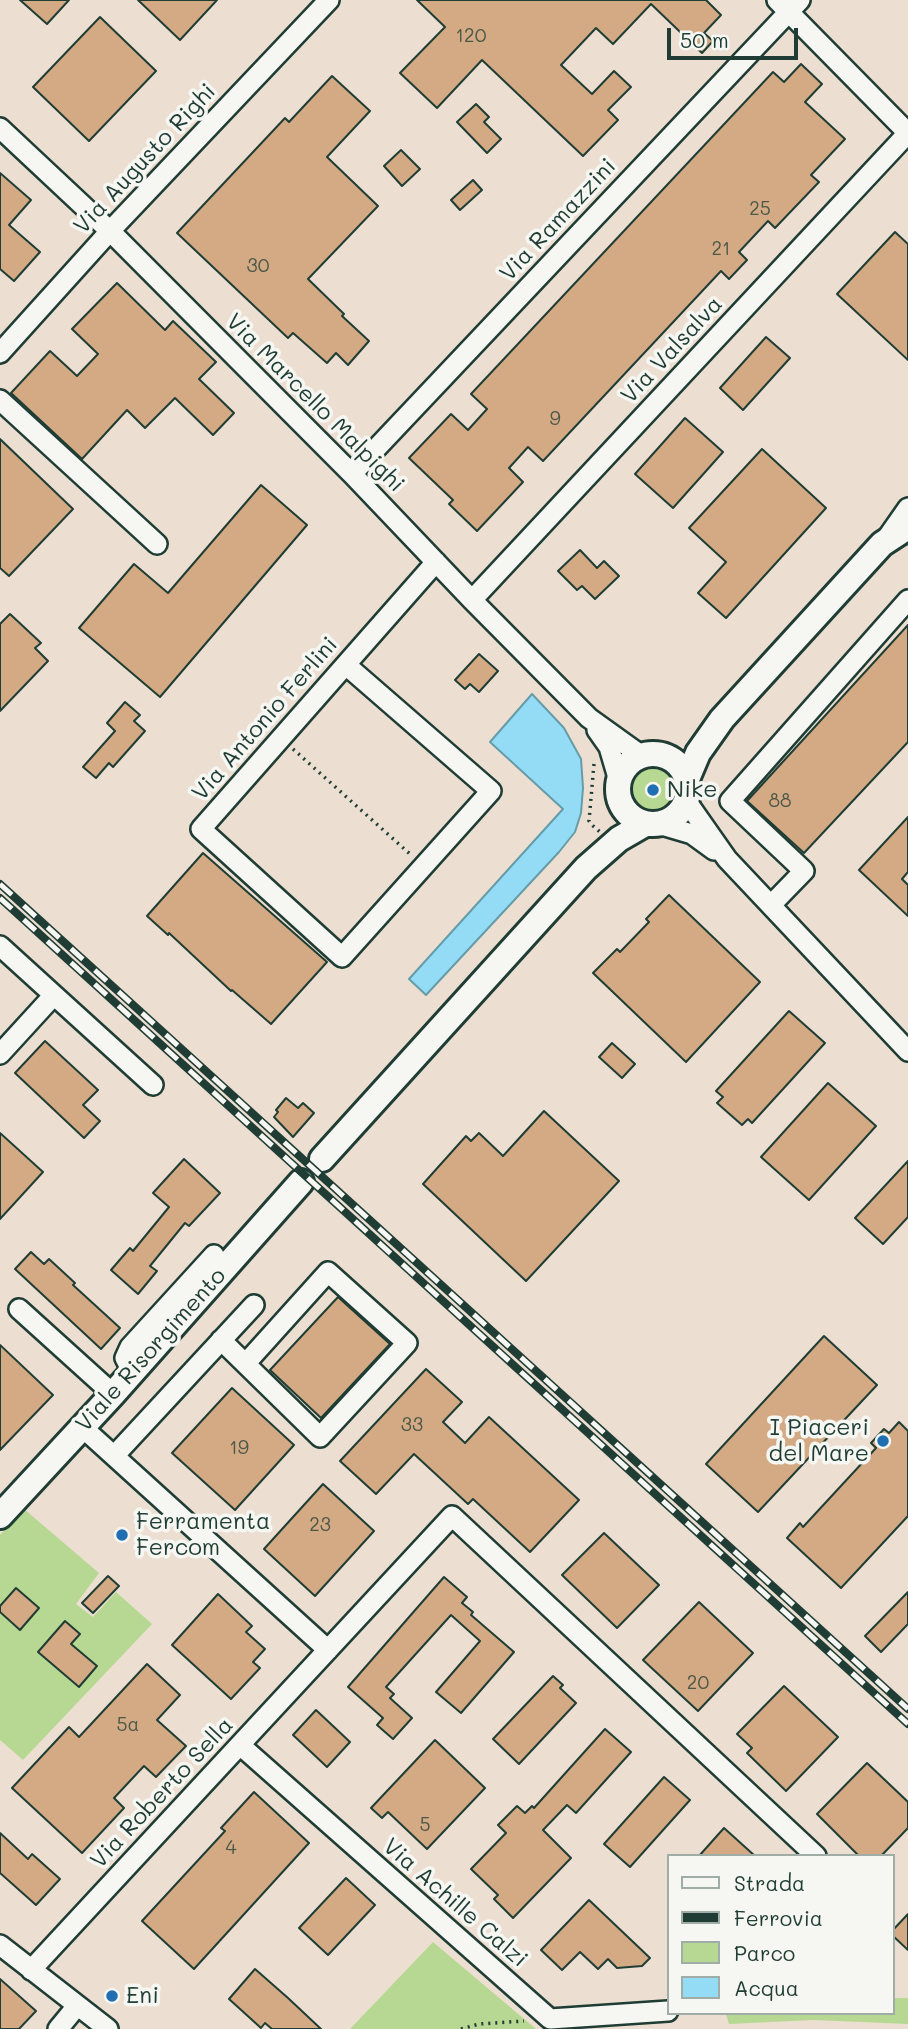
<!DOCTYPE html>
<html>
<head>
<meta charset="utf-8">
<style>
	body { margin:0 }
	#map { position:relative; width:908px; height:2029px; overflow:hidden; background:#ecdfd1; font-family:Mali,sans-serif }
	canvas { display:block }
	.legend { position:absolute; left:667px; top:1854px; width:228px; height:161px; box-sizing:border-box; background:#f6f6f2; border:2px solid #a0aca6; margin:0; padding:9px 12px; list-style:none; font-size:21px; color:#1f3d34 }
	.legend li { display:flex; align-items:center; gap:14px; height:35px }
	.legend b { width:35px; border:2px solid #a0aca6 }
	.scale { position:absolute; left:667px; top:28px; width:131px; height:32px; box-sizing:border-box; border:4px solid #1f3d34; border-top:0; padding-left:9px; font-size:21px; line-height:24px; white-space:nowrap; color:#1f3d34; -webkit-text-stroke:5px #f6f6f2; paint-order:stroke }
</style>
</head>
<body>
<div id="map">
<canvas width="908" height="2029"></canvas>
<ul class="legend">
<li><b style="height:9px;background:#f6f6f2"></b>Strada</li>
<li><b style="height:9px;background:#1f3d34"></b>Ferrovia</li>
<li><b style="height:19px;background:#b7d892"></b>Parco</li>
<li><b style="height:19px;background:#94dcf6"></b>Acqua</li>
</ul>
<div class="scale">50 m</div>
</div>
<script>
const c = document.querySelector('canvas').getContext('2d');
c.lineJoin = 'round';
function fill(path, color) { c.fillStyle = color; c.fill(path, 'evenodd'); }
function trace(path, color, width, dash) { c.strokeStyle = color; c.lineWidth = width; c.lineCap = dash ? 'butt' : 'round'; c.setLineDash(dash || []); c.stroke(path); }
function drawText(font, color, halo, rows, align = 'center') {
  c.font = font + ' Mali,sans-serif'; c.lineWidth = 7; c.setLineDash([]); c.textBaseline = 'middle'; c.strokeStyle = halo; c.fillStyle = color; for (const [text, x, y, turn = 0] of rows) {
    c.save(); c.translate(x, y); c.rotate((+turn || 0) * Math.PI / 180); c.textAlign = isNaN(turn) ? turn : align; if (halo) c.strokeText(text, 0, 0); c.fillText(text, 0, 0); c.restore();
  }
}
const green = new Path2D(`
	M625 789a28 28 0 1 1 56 0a28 28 0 1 1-56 0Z
	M24 1509 99 1573 76 1604 93 1617 116 1592 152 1624 23 1760 0 1740V1535Z
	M433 1942 536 2029H350Z
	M892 1998H908V2024L813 2020 729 2024 726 2014 892 2013Z`);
const water = new Path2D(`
	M532 694 564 728 581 759 583 788 581 813 575 832 559 852 426 995 409 979 563 809 490 742Z`);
const building = new Path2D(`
	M20 0H69L47 24Z
	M138 0H217L180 40Z
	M417 0H706L721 15 704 33 713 41 702 53 651 4 613 44 596 28 561 65 592 94 614 71 631 87 608 110 618 120 583 156 482 60 437 108 400 73 445 27Z
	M100 17 156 71 89 141 33 87Z
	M801 64 822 84 805 102 845 139 811 175 819 182 775 228 768 221 739 252 747 260 729 279 721 271 543 461 528 447 509 468 523 482 477 531 449 504 453 500 409 458 451 414 468 430 487 409 471 394 773 72 784 82Z
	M332 76 370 111 327 157 378 206 308 279 344 314 342 316 369 341 348 365 336 353 327 363 293 333 288 338 177 233 285 118 289 122Z
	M476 104 489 117 484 122 501 139 487 153 457 122Z
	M401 150 420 169 402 186 384 166Z
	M0 173 31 200 9 225 40 252 14 281 0 269Z
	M473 180 482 190 460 210 451 200Z
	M895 232 908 244V360L837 294Z
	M117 283 165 330 173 321 216 362 199 379 234 413 213 435 175 398 145 428 127 410 82 459 11 393 50 351 77 376 98 354 72 329Z
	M766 337 790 358 743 410 720 388Z
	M685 418 723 452 673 508 635 474Z
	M0 439 73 509 9 576 0 568Z
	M762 449 826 508 726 618 698 593 726 562 689 528Z
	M261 485 307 525 160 697 79 628 134 564 168 593Z
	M580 550 597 568 604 561 619 576 595 599 582 586 577 590 558 571Z
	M10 614 41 643 35 648 48 661 0 711V624Z
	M908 625V742L804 853 747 801Z
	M479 654 498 671 479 692 470 684 465 689 455 680Z
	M125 702 140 715 134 721 145 731 113 767 109 763 96 778 83 767 115 731 107 723Z
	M908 817V872L902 879 908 885V916L859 870Z
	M203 853 327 962 271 1024 232 990 231 991 169 933 168 935 147 916Z
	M669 895 760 982 686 1062 593 973 617 949 620 952 649 922 646 919Z
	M789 1011 825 1043 752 1123 748 1119 742 1125 717 1103 723 1097 716 1091Z
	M45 1041 98 1090 83 1105 100 1121 84 1138 15 1073Z
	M612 1043 635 1064 622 1078 599 1057Z
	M828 1083 876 1126 809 1200 761 1157Z
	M286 1098 298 1108 303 1103 314 1113 293 1137 274 1117 278 1112 276 1110Z
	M544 1111 619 1181 526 1281 423 1184 466 1136 471 1141 479 1133 503 1156Z
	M0 1133 43 1172 0 1219Z
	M184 1159 220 1193 189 1226 185 1223 150 1266 157 1271 138 1294 111 1270 130 1248 133 1251 169 1207 153 1193Z
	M908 1161V1217L883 1244 855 1218Z
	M31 1252 44 1264 49 1259 75 1283 73 1285 120 1328 101 1349 15 1269Z
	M338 1297 390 1344 321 1418 270 1370Z
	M824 1336 877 1385 758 1512 706 1464Z
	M0 1345 53 1395 0 1450Z
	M426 1369 462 1402 443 1422 465 1443 489 1417 579 1500 530 1552 473 1499 468 1504 414 1454 376 1494 340 1461Z
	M232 1388 294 1445 235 1510 172 1453Z
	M899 1422 908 1431V1516L841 1588 787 1538 800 1523 803 1527 876 1448 871 1443 884 1429 889 1433Z
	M323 1484 374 1531 315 1596 264 1549Z
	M604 1533 659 1585 617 1628 562 1575Z
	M108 1576 119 1586 93 1613 82 1603Z
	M444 1577 467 1597 462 1603 473 1612 471 1615 514 1652 461 1713 436 1692 480 1641 451 1615 386 1687 394 1694 390 1698 412 1718 393 1739 377 1725 383 1718 348 1687Z
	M16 1588 39 1608 20 1630 0 1612V1606Z
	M908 1592V1624L881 1652 865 1636Z
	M218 1594 252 1626 246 1632 265 1649 253 1662 260 1668 231 1699 172 1645Z
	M699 1602 753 1653 698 1711 643 1660Z
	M65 1621 80 1634 71 1644 97 1666 79 1687 38 1652Z
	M147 1664 180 1695 157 1720 186 1746 156 1777 144 1766 114 1798 124 1808 82 1853 12 1788 69 1727 79 1737Z
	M553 1676 563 1685 560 1688 576 1703 519 1764 493 1739Z
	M784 1686 838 1737 786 1791 747 1753 752 1748 737 1734Z
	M316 1710 350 1742 327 1767 293 1735Z
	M605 1729 631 1752 576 1813 567 1805 543 1830 571 1858 513 1918 494 1899 498 1895 471 1869 506 1833 498 1825 517 1806 525 1813 532 1806 534 1808Z
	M435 1740 485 1788 427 1849 388 1812 382 1818 371 1808Z
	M867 1763 908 1802V1828L881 1856H859L817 1814Z
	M664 1777 690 1800 630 1867 604 1844Z
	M254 1792 309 1843 194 1969 142 1921 225 1831 221 1828Z
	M724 1828 755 1856H699Z
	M0 1833 28 1859 32 1854 60 1879 36 1905 0 1873Z
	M346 1878 375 1905 328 1955 299 1928Z
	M589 1900 650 1958 642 1966 617 1968 608 1959 598 1969 580 1952 562 1970 541 1950Z
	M908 1914V1950L892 1935V1931Z
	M255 1969 288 1998 321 2029H272L265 2023 261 2028 229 1999Z
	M0 1979 36 2011 19 2029H0Z`);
const path = new Path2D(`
	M293 749 410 854
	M594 764 589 821 592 825 600 832
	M461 2029 479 2024 524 2021`);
const minor = new Path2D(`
	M777 0 908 133
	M0 128 110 231 352 474 472 600 589 718 642 756
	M0 353 110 231 329 0
	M0 400 157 544
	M352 474 800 0
	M887 538 908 508
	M472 600 908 133
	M346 665 491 791 342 957 201 829 436 562
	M597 730 609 747 619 781
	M687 802 727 859 908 1051
	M658 824 692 834 714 850
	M771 905 804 871 730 801 908 600
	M0 946 153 1085
	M0 1054 54 995
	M19 1309 113 1394
	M221 1340 320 1437 407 1343 328 1272 246 1363
	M132 1371 125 1358 130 1347 214 1255
	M82 1427 328 1650
	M114 1456 254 1305
	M240 1745 550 2019 668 2011
	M0 1945 108 2029
	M31 1970 452 1516 816 1856
	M58 2029 77 2006`);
const major = new Path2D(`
	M618 789a35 35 0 1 1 70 0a35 35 0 1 1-70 0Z
	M687 779 698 753 722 719 882 544 908 527
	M322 1159 586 868 619 839 645 824
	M0 1516 113 1394 301 1182`);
const rail = new Path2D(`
	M0 884 908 1709
	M0 898 908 1724`);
const markers = [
	[653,790,7,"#1f6fb2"],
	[883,1441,7,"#1f6fb2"],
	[122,1535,7,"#1f6fb2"],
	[112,1996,7,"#1f6fb2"]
];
const numberNames = [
	["120",471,36],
	["25",760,209],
	["21",721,249],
	["30",258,266],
	["9",555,419],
	["88",780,801],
	["33",412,1425],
	["19",239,1448],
	["23",320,1525],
	["20",698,1683],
	["5a",128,1725],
	["5",425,1825],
	["4",231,1848]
];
const streetNames = [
	["Via Augusto Righi",145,159,-47],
	["Via Ramazzini",558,220,-47],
	["Via Valsalva",672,350,-47],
	["Via Marcello Malpighi",315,403,45],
	["Via Antonio Ferlini",265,719,-49],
	["Viale Risorgimento",151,1350,-48],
	["Via Roberto Sella",162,1793,-47],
	["Via Achille Calzi",455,1903,41]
];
const poiNames = [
	["Nike",667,790],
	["I Piaceri",869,1428,"right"],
	["del Mare",869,1454,"right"],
	["Ferramenta",136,1522],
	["Fercom",136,1548],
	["Eni",126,1996]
];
fill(green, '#b7d892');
fill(water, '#94dcf6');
trace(water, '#659ca8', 2);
fill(building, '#d3aa84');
trace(building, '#1f3d34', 2);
trace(minor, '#1f3d34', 24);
trace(major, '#1f3d34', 30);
trace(path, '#1f3d34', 3.5, [2, 5]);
trace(minor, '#f6f6f2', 19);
trace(major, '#f6f6f2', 24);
trace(rail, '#1f3d34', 8);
trace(rail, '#f6f6f2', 5, [16]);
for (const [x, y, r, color] of markers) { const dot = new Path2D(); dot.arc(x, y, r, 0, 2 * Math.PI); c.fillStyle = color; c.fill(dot); trace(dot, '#f6f6f2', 2.5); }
drawText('19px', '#4c5848', null, numberNames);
drawText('23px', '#1f3d34', '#f6f6f2', streetNames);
drawText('23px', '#1f3d34', '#f6f6f2', poiNames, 'left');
</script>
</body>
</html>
